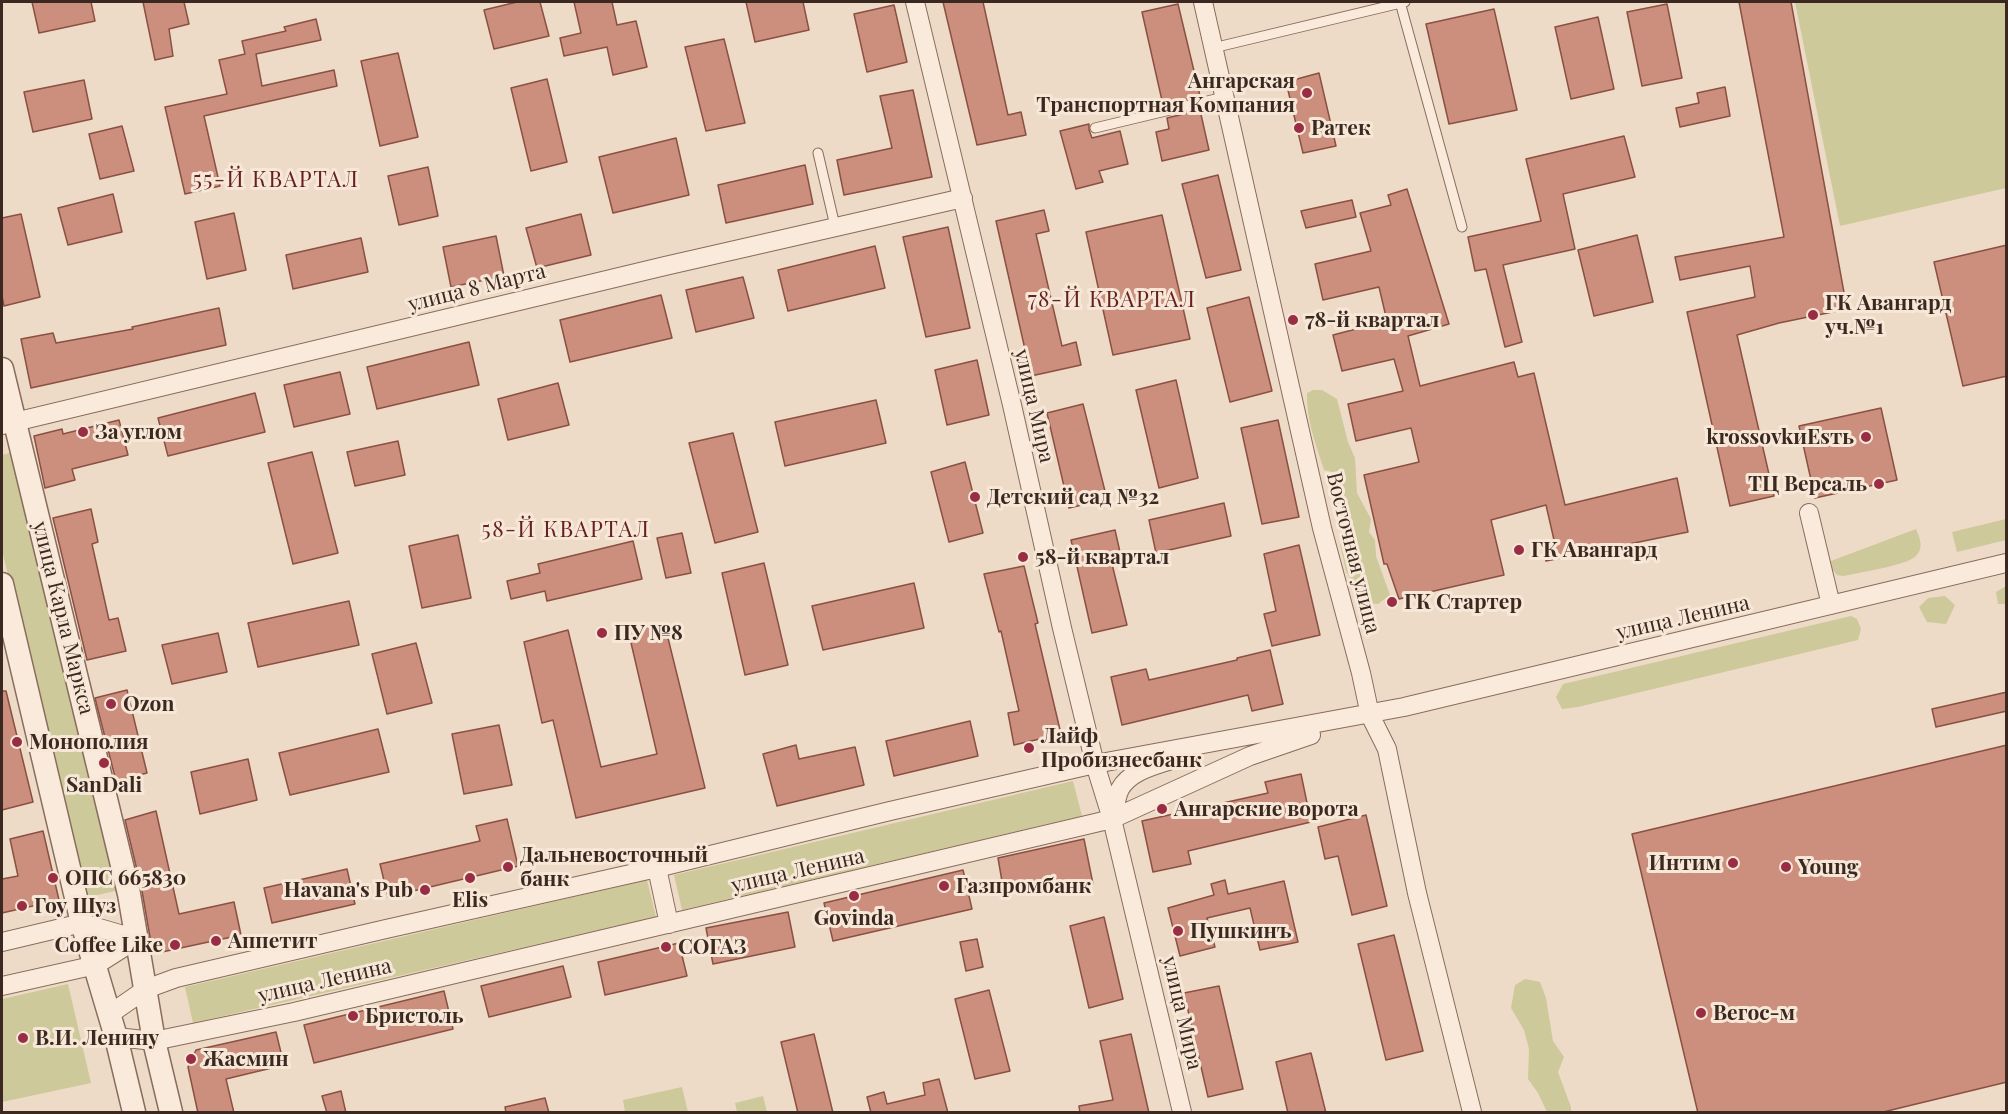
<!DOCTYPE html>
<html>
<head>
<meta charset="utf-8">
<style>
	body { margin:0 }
	#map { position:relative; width:2008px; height:1114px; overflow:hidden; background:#eedbc7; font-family:"Playfair Display",serif }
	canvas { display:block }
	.frame { position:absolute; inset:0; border:3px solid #3b2820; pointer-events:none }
</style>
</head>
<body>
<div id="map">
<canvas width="2008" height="1114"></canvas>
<div class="frame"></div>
</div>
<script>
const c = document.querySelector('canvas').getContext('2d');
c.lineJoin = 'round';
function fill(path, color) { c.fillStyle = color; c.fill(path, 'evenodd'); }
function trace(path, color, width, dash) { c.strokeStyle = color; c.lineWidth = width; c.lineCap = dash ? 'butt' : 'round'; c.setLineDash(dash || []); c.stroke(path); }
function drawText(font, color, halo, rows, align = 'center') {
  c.font = font + ' "Playfair Display",serif'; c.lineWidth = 6; c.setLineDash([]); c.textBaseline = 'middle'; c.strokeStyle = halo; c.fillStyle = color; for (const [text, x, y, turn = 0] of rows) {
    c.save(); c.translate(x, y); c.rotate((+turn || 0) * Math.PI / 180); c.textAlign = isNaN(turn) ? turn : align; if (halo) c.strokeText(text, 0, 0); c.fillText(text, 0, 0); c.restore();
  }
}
const green = new Path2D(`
	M1795 2H2006V188L1840 226Z
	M1313 390H1322L1337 399 1348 442 1355 458 1357 493 1371 519 1369 532 1375 540 1376 556 1390 595 1378 604 1364 603 1346 571 1340 544 1351 539 1344 524 1334 516C1334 501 1337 488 1336 473L1324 470C1316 445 1306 419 1307 393Z
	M14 452 119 890 85 898 2 550V455Z
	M2006 519V540L1957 552 1952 532Z
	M1916 529C1920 538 1924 548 1916 556 1908 565 1857 573 1843 576L1837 575 1832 569 1831 561Z
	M2006 586V604H1998L1996 592Z
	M1945 596 1955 605 1946 624 1927 622 1919 607 1928 598Z
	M1851 616 1857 619 1861 629 1858 640 1578 707 1562 709 1556 697 1563 684Z
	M1073 781 1082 816 682 910 674 875Z
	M647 880 656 917 193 1023 185 987Z
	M1525 979 1540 982 1546 998 1553 1041 1564 1057 1558 1072 1571 1107V1112H1547L1538 1093 1528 1079 1529 1049 1524 1030 1511 1008 1515 985Z
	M68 984 91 1083 2 1102V999Z
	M682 1087 688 1112H625L623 1100Z
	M763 1096 767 1112H737L735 1103Z`);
const building = new Path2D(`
	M32 2H91L95 21 39 33Z
	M143 2H184L189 24 169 29 173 56 155 60Z
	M517 2H540L549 36 494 49 484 10Z
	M574 2H612L617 25 636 21 647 67 613 75 607 47 564 56 560 38 581 33Z
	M746 2H803L809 30 755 42Z
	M943 2H983L1008 115 1021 112 1026 135 977 145Z
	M1739 2H1791L1847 309 1779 323 1737 335 1774 496 1730 506 1687 312 1755 297 1750 266 1680 280 1675 257 1784 237Z
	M1178 4 1200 96 1163 105 1142 12Z
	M1667 4 1682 78 1642 86 1627 12Z
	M894 5 907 62 867 72 854 14Z
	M1494 9 1517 110 1449 124 1426 24Z
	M1598 17 1614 89 1571 99 1555 27Z
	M316 19 321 40 256 54 262 86 334 70 337 86 204 116 220 186 185 194 165 107 227 94 219 60 245 54 242 41 286 31 284 27Z
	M724 39 745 123 706 131 685 47Z
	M398 53 418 137 380 146 361 61Z
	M1319 73 1336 146 1303 153 1286 82Z
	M547 79 567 162 531 171 511 88Z
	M84 80 92 119 33 132 24 92Z
	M1725 87 1730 116 1680 127 1676 108 1699 103 1697 93Z
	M913 90 932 177 844 195 837 160 892 148 880 96Z
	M1200 110 1209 150 1162 161 1156 132 1169 129 1167 118Z
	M1089 124V130L1092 138 1120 131 1128 164 1099 171 1103 182 1076 189 1060 131Z
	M122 126 134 171 100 179 89 134Z
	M1624 136 1635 177 1563 194 1575 249 1503 265 1522 342 1505 347 1486 269 1475 271 1468 237 1541 221 1526 159Z
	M676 138 689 195 613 213 599 157Z
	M805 165 813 204 726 223 718 185Z
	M428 167 438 216 399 225 388 176Z
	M1218 175 1241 270 1206 278 1182 184Z
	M1407 189 1449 324 1408 336 1420 386 1514 362 1518 377 1534 373 1565 505 1677 478 1688 532 1546 561 1542 542 1554 540 1546 505 1491 520 1504 575 1399 599 1387 564H1384L1364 475 1419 462 1411 428 1356 441 1348 404 1403 391 1394 359 1342 371 1333 335 1387 321 1379 287 1323 300 1315 264 1371 251 1360 213 1391 205 1388 195Z
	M113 194 122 232 68 245 58 208Z
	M1352 200 1356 217 1306 228 1301 211Z
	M1044 210 1049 231 1036 234 1062 346 1076 342 1081 365 1031 376 996 221Z
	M234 213 246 270 207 279 195 222Z
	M21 214 40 297 4 306 2 296V218Z
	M581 214 591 255 537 268 526 228Z
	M1162 215 1190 339 1113 355 1086 232Z
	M948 227 970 328 926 337 903 237Z
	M1637 235 1653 302 1594 316 1578 250Z
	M496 236 504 276 451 287 443 247Z
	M361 238 368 272 293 289 286 255Z
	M2007 245V376L1963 386 1934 262Z
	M875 246 885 288 788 311 778 270Z
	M743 277 754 318 696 332 686 290Z
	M661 295 672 338 570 362 560 320Z
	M1249 297 1272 391 1230 402 1207 308Z
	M219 308 226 345 31 388 21 339 53 333 56 343 133 329 132 327Z
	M469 342 479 385 377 409 367 367Z
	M977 360 989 415 947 425 935 370Z
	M340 372 350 414 294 427 284 385Z
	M1176 380 1198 478 1159 488 1136 390Z
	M558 383 569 425 508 440 498 399Z
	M255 393 265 432 168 456 158 418Z
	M876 400 886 443 785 466 775 422Z
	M1083 404 1107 499 1069 508 1047 413Z
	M1881 408 1897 480 1815 498 1799 426Z
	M119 420 128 455 72 469 75 480 45 488 34 436 62 429 63 434Z
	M1278 420 1299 517 1262 524 1241 428Z
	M733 433 758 532 715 543 689 443Z
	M398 441 405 475 355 486 347 452Z
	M312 452 338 553 293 564 268 463Z
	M965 462 983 533 949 542 931 472Z
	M1224 503 1231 536 1156 553 1149 520Z
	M91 509 98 542 92 544 109 620 118 618 126 651 87 660 53 518Z
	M1115 530 1122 561 1112 564 1127 625 1092 633 1071 540Z
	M682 533 691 573 666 578 657 538Z
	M458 535 471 598 422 608 409 546Z
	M633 541 642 579 547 601 545 591 511 599 507 581 540 573 538 564Z
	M1299 545 1320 635 1272 646 1264 614 1276 611 1264 554Z
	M764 563 788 665 745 675 722 573Z
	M1024 566 1038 623 1035 624 1061 734 1014 745 1008 713 1019 711 1001 631 999 632 984 574Z
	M914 583 924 628 823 650 812 606Z
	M349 601 359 645 258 667 248 623Z
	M653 624 655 632 666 630 705 788 576 818 553 720 542 723 524 642 568 630 601 767 657 754 628 630Z
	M218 633 227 672 172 684 162 645Z
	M416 643 432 703 387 714 372 654Z
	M1270 650 1283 704 1252 711 1248 695 1122 725 1111 677 1146 669 1149 680 1237 660V658Z
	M127 690 147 773 116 781 95 698Z
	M2 691H6L33 802 2 810Z
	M2007 692V711L1936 727 1932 709Z
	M970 721 978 756 894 776 886 741Z
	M499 725 512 785 464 794 452 734Z
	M378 729 389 772 290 795 279 753Z
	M796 745 799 759 855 747 864 785 777 806 763 754Z
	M2007 745V1082L1879 1113H1698L1632 834Z
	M248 759 257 800 200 814 191 772Z
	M1301 774 1311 822 1188 851 1191 864 1153 872 1142 821 1268 793 1265 782Z
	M156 811 179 914 234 902 241 935 162 952 151 943 142 891 125 820Z
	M1366 815 1387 906 1352 915 1338 856 1325 859 1318 827Z
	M507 819 518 866 388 897 380 864 480 841 476 826Z
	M43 831 59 900 2 913V879L18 876 10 839Z
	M1084 839 1093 884 1066 889 1064 881 1004 893 998 858Z
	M347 869 355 904 272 923 264 888Z
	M963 870 972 909 833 941 824 903Z
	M1225 880 1228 894 1284 881 1298 942 1260 950 1250 908 1207 918 1215 947 1180 956 1168 908 1214 895 1211 884Z
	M788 912 795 947 713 964 706 928Z
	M1104 917 1123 999 1089 1008 1070 926Z
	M1394 935 1423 1051 1386 1060 1358 944Z
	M977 939 983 967 966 971 960 942Z
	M679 943 687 976 605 995 598 962Z
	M563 966 571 997 489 1017 481 986Z
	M1219 986 1243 1089 1208 1097 1184 993Z
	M989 990 1010 1071 975 1079 955 999Z
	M444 991 453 1029 314 1063 304 1025Z
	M276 1032 284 1065 226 1079 234 1113H198L188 1067 196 1050Z
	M814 1034 833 1113H798L781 1042Z
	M1131 1034 1149 1113H1080L1079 1106 1113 1100 1100 1041Z
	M1311 1053 1326 1113H1288L1276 1062Z
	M939 1079 948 1113H871L867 1097 884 1092 887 1104 925 1095 923 1083Z
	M341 1091 346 1113H327L322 1096Z
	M545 1098 549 1113H506L505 1107Z`);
const service = new Path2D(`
	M1400 2 1462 227
	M1213 48 1405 2
	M1095 128 1224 97
	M818 153 835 226`);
const minor = new Path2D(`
	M915 2 1012 405 1062 628 1095 764 1112 819 1182 1112
	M1203 2 1322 528 1361 673 1370 715 1387 749 1417 893 1472 1112
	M2 425 665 266 963 198
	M1809 513 1831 605
	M1113 817C1115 808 1116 797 1120 789 1130 771 1154 766 1171 760
	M657 868 669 924
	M2 942 82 923 137 939
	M2 986 96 965 137 939
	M110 1014 146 989 176 978 386 929 657 868 890 811 1095 764 1404 707 2006 563
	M116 1037 154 1041 294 1012 1112 819 1250 756 1311 735`);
const tertiary = new Path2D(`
	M2 369 129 894 154 1041 171 1112
	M2 584 82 923 116 1037 134 1112`);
const markers = [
	[1307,93,6,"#992d43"],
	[1299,128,6,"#992d43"],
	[1813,315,6,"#992d43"],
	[1293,320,6,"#992d43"],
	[83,432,6,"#992d43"],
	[1866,437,6,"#992d43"],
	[1879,484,6,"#992d43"],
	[975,497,6,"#992d43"],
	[1519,550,6,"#992d43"],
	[1023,557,6,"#992d43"],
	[1392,602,6,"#992d43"],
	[602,633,6,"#992d43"],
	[111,704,6,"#992d43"],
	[17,742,6,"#992d43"],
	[1029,748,6,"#992d43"],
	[104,763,6,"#992d43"],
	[1162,809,6,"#992d43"],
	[1733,863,6,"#992d43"],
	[508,867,6,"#992d43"],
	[1786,867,6,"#992d43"],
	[53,878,6,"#992d43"],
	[470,878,6,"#992d43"],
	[944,886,6,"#992d43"],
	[425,890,6,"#992d43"],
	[854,896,6,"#992d43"],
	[22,906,6,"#992d43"],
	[1178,931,6,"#992d43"],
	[216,941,6,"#992d43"],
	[175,945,6,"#992d43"],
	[666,947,6,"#992d43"],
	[1701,1013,6,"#992d43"],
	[353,1016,6,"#992d43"],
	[23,1038,6,"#992d43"],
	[191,1059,6,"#992d43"]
];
const poiNames = [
	["Ангарская",1295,81,"right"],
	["Транспортная Компания",1295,105,"right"],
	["Ратек",1311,128],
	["ГК Авангард",1825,303],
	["уч.№1",1825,327],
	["78-й квартал",1305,320],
	["За углом",95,432],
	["krossovkиEsть",1854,437,"right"],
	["ТЦ Версаль",1867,484,"right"],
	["Детский сад №32",987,497],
	["ГК Авангард",1531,550],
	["58-й квартал",1035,557],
	["ГК Стартер",1404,602],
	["ПУ №8",614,633],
	["Ozon",123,704],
	["Лайф",1041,736],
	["Пробизнесбанк",1041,760],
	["Монополия",29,742],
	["SanDali",104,785,"center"],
	["Ангарские ворота",1174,809],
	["Дальневосточный",520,855],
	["банк",520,879],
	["Интим",1721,863,"right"],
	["Young",1798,867],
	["ОПС 665830",65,878],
	["Газпромбанк",956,886],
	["Havana's Pub",413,890,"right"],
	["Elis",470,900,"center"],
	["Гоу Шуз",34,906],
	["Govinda",854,918,"center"],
	["Пушкинъ",1190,931],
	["Аппетит",228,941],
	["Coffee Like",163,945,"right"],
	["СОГАЗ",678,947],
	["Вегос-м",1713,1013],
	["Бристоль",365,1016],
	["В.И. Ленину",35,1038],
	["Жасмин",203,1059]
];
const streetNames = [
	["улица 8 Марта",477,288,-14],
	["улица Мира",1034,406,77],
	["Восточная улица",1353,553,76],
	["улица Карла Маркса",63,618,76],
	["улица Ленина",1683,618,-13],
	["улица Ленина",798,871,-13],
	["улица Ленина",325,981,-13],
	["улица Мира",1182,1013,77]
];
const neighbourhoodNames = [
	["55-Й КВАРТАЛ",276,180],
	["78-Й КВАРТАЛ",1112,300],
	["58-Й КВАРТАЛ",566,530]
];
fill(green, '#cdc99b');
fill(building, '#cc8f7e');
trace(building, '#8a5042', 1.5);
trace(service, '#8a6c5c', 11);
trace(minor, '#8a6c5c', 20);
trace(tertiary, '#8a6c5c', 25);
trace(service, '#f9eadb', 9);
trace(minor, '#f9eadb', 18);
trace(tertiary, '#f9eadb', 22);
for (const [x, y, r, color] of markers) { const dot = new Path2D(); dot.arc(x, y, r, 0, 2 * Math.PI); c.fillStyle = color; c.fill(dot); trace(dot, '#f6e7d7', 2); }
drawText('bold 21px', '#3b2820', '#f6e7d7', poiNames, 'left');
drawText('21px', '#3b2820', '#f6e7d7', streetNames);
c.letterSpacing = '1.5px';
drawText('22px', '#672020', '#f6e7d7', neighbourhoodNames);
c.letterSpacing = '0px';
</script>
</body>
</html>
